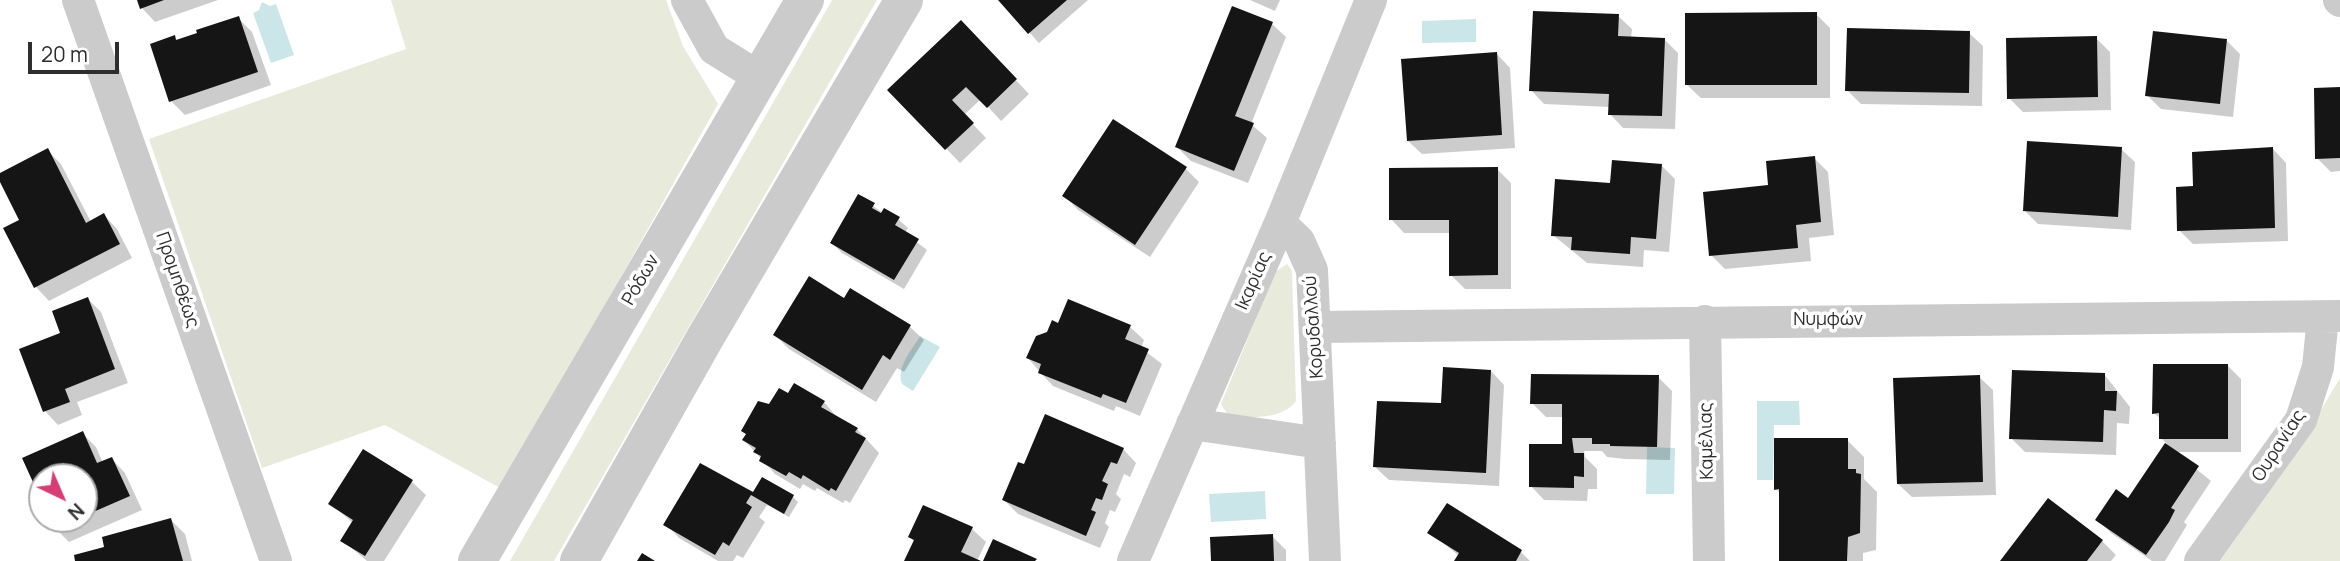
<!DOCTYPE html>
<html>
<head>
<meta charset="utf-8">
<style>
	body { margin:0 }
	#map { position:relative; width:2340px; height:561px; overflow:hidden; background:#fff; font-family:Manrope,sans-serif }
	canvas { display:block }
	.north { position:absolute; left:28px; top:463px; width:70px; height:70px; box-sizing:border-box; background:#fff; border:2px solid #ababab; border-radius:50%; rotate:136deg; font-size:19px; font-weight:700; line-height:28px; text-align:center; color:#2e2e2e }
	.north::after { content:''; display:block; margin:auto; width:24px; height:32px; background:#d83c75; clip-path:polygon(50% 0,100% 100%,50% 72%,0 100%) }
	.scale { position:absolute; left:28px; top:42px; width:91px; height:32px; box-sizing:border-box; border:4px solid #2e2e2e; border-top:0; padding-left:9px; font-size:21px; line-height:24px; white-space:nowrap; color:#2e2e2e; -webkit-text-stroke:5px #fff; paint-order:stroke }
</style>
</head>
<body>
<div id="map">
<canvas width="2340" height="561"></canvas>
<div class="north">N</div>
<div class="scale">20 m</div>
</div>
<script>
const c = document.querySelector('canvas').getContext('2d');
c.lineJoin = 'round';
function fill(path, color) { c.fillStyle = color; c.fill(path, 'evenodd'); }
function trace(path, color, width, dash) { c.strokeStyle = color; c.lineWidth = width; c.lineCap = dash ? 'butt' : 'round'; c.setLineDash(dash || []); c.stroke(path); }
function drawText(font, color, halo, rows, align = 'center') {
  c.font = font + ' Manrope,sans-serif'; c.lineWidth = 7; c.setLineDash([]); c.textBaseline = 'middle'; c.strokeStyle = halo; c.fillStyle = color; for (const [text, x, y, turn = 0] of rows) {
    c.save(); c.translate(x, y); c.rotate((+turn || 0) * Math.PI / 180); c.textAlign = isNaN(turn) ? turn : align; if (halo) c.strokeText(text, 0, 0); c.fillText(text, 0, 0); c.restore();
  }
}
const green = new Path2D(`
	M391 0H666L683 46 718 104 502 489 385 425 262 468 149 139 406 49Z
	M832 0H877L554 561H510Z
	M1287 264 1292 271 1296 401C1283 420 1248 418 1228 415L1221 404 1275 272Z
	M2340 378V561H2220L2289 464Z`);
const water = new Path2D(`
	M262 2 270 6 276 4 294 55 271 63 253 13 259 10Z
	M1476 19V42L1422 43V21Z
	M920 336 940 347 913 391 902 384C896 367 912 350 920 336Z
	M1757 401H1799L1800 425H1774L1773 480H1757Z
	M1647 447 1675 448 1674 494H1646Z
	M1265 491 1266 519 1211 522 1209 494Z`);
const shadow = new Path2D(`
	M139 0H218L155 22 142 8Z
	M1000 0H1088L1039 43Z
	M1250 0H1280L1275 11Z
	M1816 14 1830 28V98H1701L1687 85Z
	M1618 16 1632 29 1631 38 1665 40 1678 53 1675 129 1623 128 1610 114V107L1544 104 1531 90Z
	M238 18 252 32 271 85 185 115 171 101 174 37 178 41Z
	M1272 24 1286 37 1251 124 1267 138 1248 183 1191 161 1177 147Z
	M1969 33 1983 46 1982 106 1861 104 1847 90Z
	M974 36 1029 94 1001 121 981 99 964 115 986 138 960 163 890 90Z
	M2096 38 2110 52 2111 110 2023 112 2009 98Z
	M2226 40 2240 54 2233 117 2161 109 2147 95Z
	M1497 54 1510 68 1515 148 1422 154 1408 141Z
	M2340 89V171L2331 172 2317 158Z
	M2121 149 2135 162 2131 230 2038 224 2025 211Z
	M2273 149 2286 163 2288 241 2193 244 2179 230 2195 188Z
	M47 150 61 164 91 222 104 215 117 229 132 258 49 301 36 287 5 229 22 220 0 178V175Z
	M1814 158 1828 172 1834 235 1809 238 1811 261 1725 269 1711 255 1770 187Z
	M1661 165 1675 179 1669 252 1644 250 1643 267 1587 263 1553 235Z
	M1185 168 1199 182 1150 257 1078 210 1065 196Z
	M1497 169 1511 183V289H1465L1451 275V233H1404L1391 219Z
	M859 196 883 213 898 219 908 228 905 233 927 250 904 289 842 253 832 243Z
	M850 290 910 327 924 340 904 372 897 368 876 402 789 349 775 335 845 300Z
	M88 299 101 312 128 383 77 402 82 415 58 425 45 411 63 334Z
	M1059 325 1130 327 1144 340 1141 348 1162 364 1140 416 1116 406 1114 411 1053 386 1040 372 1028 358Z
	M2228 366 2241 379V452H2175L2211 481 2184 522 2187 525 2165 561H2152L2111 533 2097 519 2129 500 2167 444 2161 438V419L2154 413Z
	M1491 371 1504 385 1499 486 1389 480 1375 467 1443 405Z
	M2104 374 2130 407 2129 424 2117 423 2116 455 2025 452 2011 438Z
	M1658 377 1672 391 1670 460 1625 459 1607 457 1602 451H1584L1585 457 1597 469V489H1588L1587 501 1544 500 1531 486 1563 446 1564 417H1546L1532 403Z
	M1979 377 1993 390 1996 495 1912 497 1898 484Z
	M789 395 824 402 837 417 857 429 879 453 850 503 845 500 843 503 817 488 815 491 803 484 800 489 775 474 744 440 770 406Z
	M83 434 96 447 103 463 112 459 125 473 142 510 69 542 56 529 51 519H84V477H42V498L25 459Z
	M1847 440 1864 457V479L1877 492 1876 550 1863 553V561H1780L1781 494 1776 489Z
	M1123 449 1136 463 1130 477 1124 474 1116 494 1121 499 1115 512 1110 510 1105 523 1109 527 1100 548 1018 514 1004 500 1025 466Z
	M363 451 412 482 426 495 384 561H367L343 541 353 523 330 503Z
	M754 494 793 497 798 502 789 517 767 505 759 517 765 522 743 558 737 555 733 561H718L679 538 666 524Z
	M1447 505 1521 552 1530 561H1456L1459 556 1430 532Z
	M171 520 185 534 192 561H77Z
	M972 529 986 542 977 561H906L915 542 910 537Z
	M1272 536 1286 550V561H1212Z
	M2102 541 2116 555 2111 561H2002Z`);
const building = new Path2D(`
	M137 0H164L140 9Z
	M998 0H1067L1028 34Z
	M1232 6 1273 22 1235 116 1254 123 1234 171 1175 147Z
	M1533 11 1619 14 1618 36 1665 38 1662 116 1608 115 1609 94 1529 91Z
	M1817 12V85H1685V13Z
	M239 16 258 72 169 102 150 44 175 35 176 40 197 33 196 30Z
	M961 20 1017 79 987 108 966 87 952 100 974 123 945 150 887 90Z
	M1847 28 1970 31 1969 93 1845 91Z
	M2153 31 2227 39 2220 104 2145 96Z
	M2097 36 2098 97 2007 99 2006 38Z
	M1497 52 1502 135 1407 141 1401 59Z
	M2340 87V158L2315 159 2314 88Z
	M1113 119 1187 167 1135 245 1062 196Z
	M2027 141 2122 147 2118 217 2023 211Z
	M2273 147 2275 228 2177 231 2176 187 2193 186 2192 152Z
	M48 148 86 223 104 213 120 244 34 288 3 228 19 220 0 182V173Z
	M1815 156 1821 222 1796 225 1798 248 1709 256 1703 192 1768 185 1766 161Z
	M1612 160 1662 164 1656 239 1631 237 1630 254 1571 250 1572 237 1551 236 1555 179 1610 183Z
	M1498 167V275L1449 276V220H1389V168Z
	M858 194 875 203 872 208 881 213 884 208 900 217 895 225 919 239 894 280 830 243Z
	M809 276 844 298 850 288 911 325 890 360 883 355 862 390 773 335Z
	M88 297 115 369 65 389 70 402 43 412 19 349 60 333 52 311Z
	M1068 299 1131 325 1125 339 1149 349 1126 403 1103 394 1101 398 1038 373 1041 364 1026 358 1036 336 1047 332 1052 320 1058 323Z
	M2153 364H2228V439H2159V413L2152 414Z
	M1443 367 1491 370 1486 473 1373 467 1377 401 1441 403Z
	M2012 370 2105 373V391H2117L2116 411 2104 410 2103 442 2009 439Z
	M1531 374 1659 375 1657 447 1610 446V444H1592V438H1572L1574 453H1584V477L1574 476V488L1529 487V444H1562V404H1530Z
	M1980 375 1983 482 1897 484 1893 378Z
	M794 383 825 401 821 407 858 428 855 432 866 438 836 491 831 488 829 491 803 475 801 479 789 472 786 476 759 461 761 456 753 452 756 448 742 440 746 434 741 431 758 401 769 404 779 388 788 393Z
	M1045 414 1124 448 1117 464 1111 462 1102 481 1108 484 1102 500 1096 498 1091 510 1096 512 1086 536 1002 500 1018 462 1024 464Z
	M83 431 97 463 112 457 130 496 84 516V477H42V502L22 458Z
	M1774 438H1848V469H1856V473L1861 474 1860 533 1848 537 1847 561H1779V489L1774 490Z
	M2165 443 2199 466 2171 508 2175 510 2169 522 2146 555 2095 520 2116 489 2128 498Z
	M363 449 413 480 365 556 340 541 353 520 328 504Z
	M700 463 753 492 762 477 794 495 784 514 751 495 746 503 752 507 729 546 723 542 715 555 663 525Z
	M2048 498 2103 540 2087 561H2000Z
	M1447 503 1522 550 1516 561H1454L1459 553 1427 533Z
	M923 505 973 527 961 552 981 561H904L914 540 908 537Z
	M171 518 183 561H75L74 555 104 547 102 537Z
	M49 519H78L54 530Z
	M1273 534 1274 561H1211L1210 537Z
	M993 539 1037 559 1035 561H983Z
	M642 553 655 561H637Z`);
const minor = new Path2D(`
	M78 0 276 561
	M687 0 714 49 759 77
	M2339 0 2340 1
	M1280 223 1299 241 1312 270 1325 561
	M1705 321 1709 561
	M1316 327 2340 316
	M1192 424 1320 443
	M1133 561 1280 223 1371 0
	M2200 561 2301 420 2318 367 2323 317`);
const tertiary = new Path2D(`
	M477 561 805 0
	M579 561 705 338 904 0`);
const streetNames = [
	["Προμηθέως",177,280,71],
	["Ρόδων",641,280,-60],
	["Ικαρίας",1254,281,-66],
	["Νυμφών",1828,320],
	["Κορυδαλλού",1314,327,-94],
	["Καμέλιας",1707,441,-91],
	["Ουρανίας",2279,446,-57]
];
fill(green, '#e8eadc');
fill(water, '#cae6e9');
fill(shadow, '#0003');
fill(building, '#151515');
trace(minor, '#cbcbcb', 32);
trace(tertiary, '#cbcbcb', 38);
drawText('18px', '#2e2e2e', '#fff', streetNames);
</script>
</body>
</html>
